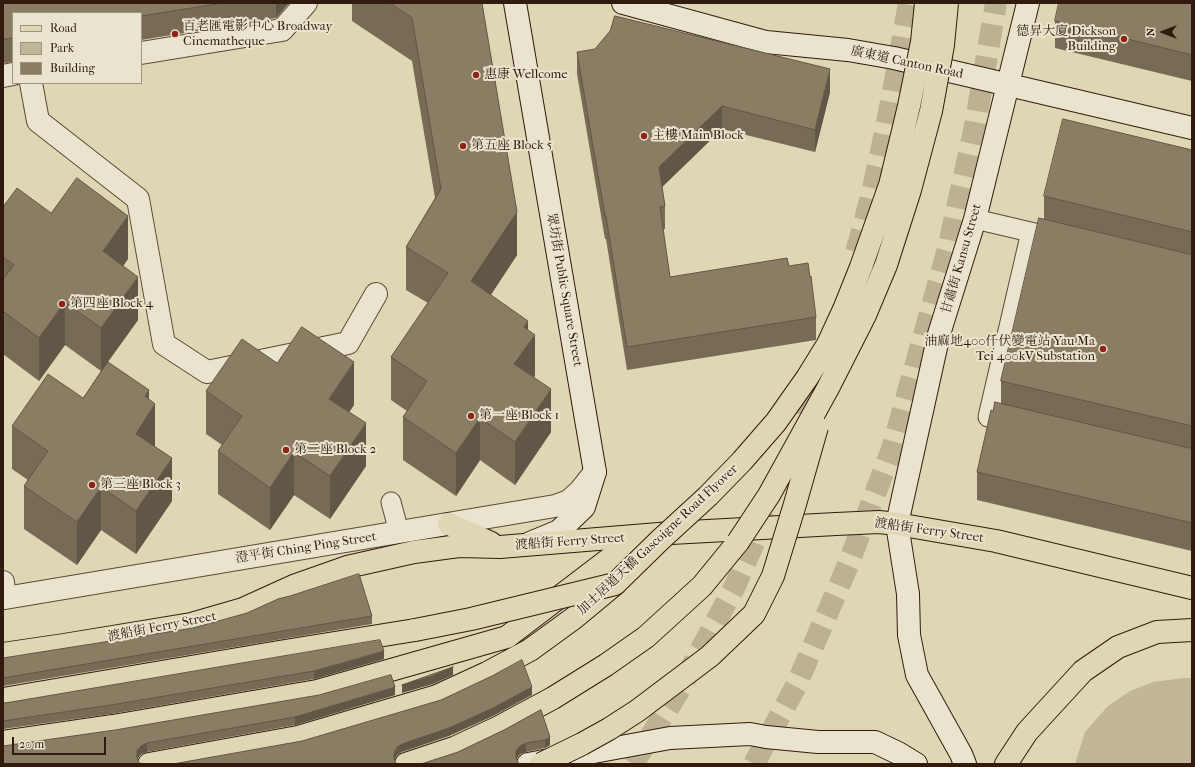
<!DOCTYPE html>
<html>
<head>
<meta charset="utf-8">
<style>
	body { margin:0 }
	#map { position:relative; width:1195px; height:767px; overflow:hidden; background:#dfd6b3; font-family:"IM FELL French Canon",serif }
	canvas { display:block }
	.frame { position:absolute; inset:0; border:4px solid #311b0e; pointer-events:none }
	.legend { position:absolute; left:12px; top:12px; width:130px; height:72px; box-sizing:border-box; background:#eae4ce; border:1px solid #a09481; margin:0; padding:5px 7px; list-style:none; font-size:12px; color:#311b0e }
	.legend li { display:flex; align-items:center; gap:8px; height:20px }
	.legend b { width:20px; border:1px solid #a09481 }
	.north { position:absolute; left:1143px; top:12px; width:40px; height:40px; -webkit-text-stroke:3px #eae4ce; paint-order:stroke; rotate:270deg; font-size:11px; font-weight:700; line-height:16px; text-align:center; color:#311b0e }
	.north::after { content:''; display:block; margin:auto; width:14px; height:18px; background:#311b0e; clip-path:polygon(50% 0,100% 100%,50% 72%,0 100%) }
	.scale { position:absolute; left:12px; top:737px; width:94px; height:18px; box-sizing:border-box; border:2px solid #311b0e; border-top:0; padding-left:5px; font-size:12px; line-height:14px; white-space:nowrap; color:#311b0e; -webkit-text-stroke:3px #eae4ce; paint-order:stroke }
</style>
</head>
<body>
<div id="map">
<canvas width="1195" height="767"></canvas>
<div class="frame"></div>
<ul class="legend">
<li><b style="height:5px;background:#dfd6b3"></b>Road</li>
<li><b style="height:11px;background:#c1b697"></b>Park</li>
<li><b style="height:11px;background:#8b7c64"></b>Building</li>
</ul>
<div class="north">N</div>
<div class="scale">20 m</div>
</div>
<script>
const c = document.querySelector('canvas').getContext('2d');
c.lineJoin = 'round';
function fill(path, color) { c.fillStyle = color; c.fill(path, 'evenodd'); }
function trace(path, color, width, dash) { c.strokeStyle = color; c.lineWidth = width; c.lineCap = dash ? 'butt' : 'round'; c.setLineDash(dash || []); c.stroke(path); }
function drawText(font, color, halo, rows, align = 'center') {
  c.font = font + ' "IM FELL French Canon","Noto Serif TC",serif'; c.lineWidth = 4; c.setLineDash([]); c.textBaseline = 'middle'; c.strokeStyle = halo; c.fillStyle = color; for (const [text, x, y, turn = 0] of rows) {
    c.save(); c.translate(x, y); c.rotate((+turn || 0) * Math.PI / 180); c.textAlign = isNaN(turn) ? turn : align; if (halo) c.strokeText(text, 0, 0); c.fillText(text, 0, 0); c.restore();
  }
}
const green = new Path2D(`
	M1184 678H1192V764H1075L1085 732 1107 707 1130 691 1153 682Z`);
const highwayTunnel = new Path2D(`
	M856 252C880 171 894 86 909 3
	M805 416 814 392 826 354
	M633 764 677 694 734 588 768 511
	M754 764 796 686 848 565 892 449 948 249 975 126 996 3`);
const lane = new Path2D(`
	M975 219 1043 235
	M1014 423 988 417 1031 232
	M391 502 399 532`);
const street = new Path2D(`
	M141 53 282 30 306 3
	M3 76 13 74
	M31 83 38 121 138 199 164 344 207 372 348 343 376 294
	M3 582 5 598 555 506 569 501 580 491 595 472`);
const secondary = new Path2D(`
	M515 3 595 472 584 507 559 531 530 543
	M623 3 766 42 848 50 894 58 1192 128
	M528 764 670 738 750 734 766 737 818 742H875L898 753 916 764
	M965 764 961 754 917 675 909 635 908 594 897 524 939 334 975 219 1028 3`);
const primary = new Path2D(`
	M449 524 491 543
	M3 654 64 645 191 624 243 609 296 585 347 567 414 552 459 546 500 547 671 533 836 524 879 522 897 524 996 541 1192 588
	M1006 764 1027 732 1083 671 1118 647 1157 632 1192 630`);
const highway = new Path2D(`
	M3 699 279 652 415 630
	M3 742 113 726 317 691 507 637 638 537
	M149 764 298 737 437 696 487 673 530 650 574 618 615 584
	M406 764 454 748 499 727 553 698 606 665 646 637 702 586 738 542`);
const highwayBridge = new Path2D(`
	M738 542 769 495 828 388 865 315 886 265 910 190 931 111 943 45 947 3
	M415 630 471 619 615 584 660 540 708 496 742 461 776 422 807 378 828 344 845 307 861 267 890 185 909 106 922 42 926 3
	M541 764 582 744 609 729 637 711 710 656 754 614 773 576 795 504 817 427`);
const wall = new Path2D(`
	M3 3H289L276 18 141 40V13H13V62L5 63 3 61Z
	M352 3H482L517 255 491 295 528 330 534 378 551 432 515 485 480 460 456 496 403 460V417L407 411 391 400V357L428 303 406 290V247L435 198 412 61 352 21Z
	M1192 3V81L1055 48V21Z
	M577 52 830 92 815 152 722 129 662 187 665 206V229H663L670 277 789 266 816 317V340L627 370 606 239H605L577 74Z
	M1192 150V551L977 500V472L993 411 1001 403V381L1044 219V196Z
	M3 207 128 259 123 266 138 320 108 362 149 400 155 447 172 501 136 554 101 530 77 565 24 529V486L28 480 12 469V426L83 398 101 371 65 345 39 381 3 354Z
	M277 363 354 405 349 412 366 466 330 519 294 495 270 530 218 494V451L222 445 206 434V391Z
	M372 616V624L3 686V658Z
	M384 659 314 679 111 714 3 729V703Z
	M395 695 295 725 147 752 141 754 137 759 139 763 5 746Z
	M541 710 550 745 545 748 526 752 520 754 516 759 458 752 504 730Z`);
const shadedWall = new Path2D(`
	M276 3H289L276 18Z
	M830 69V92L815 152V130Z
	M722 106V129L659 190V167Z
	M517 212V255L471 324V281Z
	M128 216V259L103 294V251Z
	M138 277V320L101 371V328Z
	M65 302V345L39 381V338Z
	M528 321V344L535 335V377L514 364 524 327Z
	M354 362V405L329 442V399Z
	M551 389V432L515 485V442Z
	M149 390V412L155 404V446L136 476V434L145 396Z
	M480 418V460L456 496V453Z
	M366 423V466L330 519V476Z
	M294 452V495L270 530V488Z
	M172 458V501L136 554V511Z
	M101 487V530L77 565V522Z
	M384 651V659L314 679V671Z
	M453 667V675L433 684 402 693V685Z
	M395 687V695L295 725V717Z
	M532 687V695L493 716 449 736 402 752 397 755 394 761V753L397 747 402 744Z
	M550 737V745L545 748V740Z
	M147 743V752L141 754 137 759V764V751L141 746Z
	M526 743V752L520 754 516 759V764V751L520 746Z`);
const building = new Path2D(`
	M3 3H223L141 16V13H13V38L5 39 3 37Z
	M390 3H482L517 212 471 281 528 321 524 327 535 335 514 364 551 389 515 442 480 418 456 453 403 417 427 381 391 357 448 273 406 247 441 189 412 18Z
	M1059 3H1192V55L1055 21Z
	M615 16 830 69 815 130 722 106 659 167 665 206 660 207 670 277 787 258 789 266 808 263 810 277 811 276 816 317 627 347 606 216H605L577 52 595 49 610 31Z
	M1063 119 1192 150V232L1044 196Z
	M77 178 128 216 103 251 138 277 101 328 65 302 39 338 3 311V279L14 265 3 257V207L17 188 51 213Z
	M1039 218 1189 254H1192V426L1001 381Z
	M302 327 354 362 329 399 366 423 330 476 294 452 270 488 218 451 242 416 206 391 242 339 277 363Z
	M108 362 149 390 145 396 155 404 136 434 172 458 136 511 101 487 77 522 24 486 48 451 12 426 48 374 83 398Z
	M995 402 1189 448H1192V523L977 472 991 410 993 411Z
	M359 574 372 616 3 678V658L193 628 247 613 278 599 290 596Z
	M380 640 384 651 314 671 111 705 3 721V703H5Z
	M522 660 532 687 493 708 449 728 402 744 397 747 394 753V760L397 764H173L302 741 441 700 492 676Z
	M453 667 433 676 402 685Z
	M391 675 395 687 295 717 147 743 141 746 137 751V758L140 764H3V746L115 730 319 695Z
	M541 710 550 737 545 740 526 743 520 746 516 751V758L519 764H421L458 752 504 730Z`);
const markers = [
	[175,34,4,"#8f2418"],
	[1124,39,4,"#8f2418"],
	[476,75,4,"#8f2418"],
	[644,136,4,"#8f2418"],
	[463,146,4,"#8f2418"],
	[62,304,4,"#8f2418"],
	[1103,349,4,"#8f2418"],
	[471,416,4,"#8f2418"],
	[286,450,4,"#8f2418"],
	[92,485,4,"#8f2418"]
];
const poiNames = [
	["百老匯電影中心 Broadway",183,27],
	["Cinematheque",183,42],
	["德昇大廈 Dickson",1116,32,"right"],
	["Building",1116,47,"right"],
	["惠康 Wellcome",484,75],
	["主樓 Main Block",652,136],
	["第五座 Block 5",471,146],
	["第四座 Block 4",70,304],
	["油麻地400仟伏變電站 Yau Ma",1095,342,"right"],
	["Tei 400kV Substation",1095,357,"right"],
	["第一座 Block 1",479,416],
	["第二座 Block 2",294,450],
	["第三座 Block 3",100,485]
];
const streetNames = [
	["廣東道 Canton Road",907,63,12],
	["甘肅街 Kansu Street",962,259,-74],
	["眾坊街 Public Square Street",564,290,80],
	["渡船街 Ferry Street",929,531,8],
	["加士居道天橋 Gascoigne Road Flyover",658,540,-43],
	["渡船街 Ferry Street",570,542,-4],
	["澄平街 Ching Ping Street",306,548,-9],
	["渡船街 Ferry Street",162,627,-11]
];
fill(green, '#c1b697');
trace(highwayTunnel, '#bcb192', 22, [22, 11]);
trace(lane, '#5c4a37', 21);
trace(street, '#5c4a37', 24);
trace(secondary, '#311b0e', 24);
trace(primary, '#311b0e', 24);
trace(highway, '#311b0e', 24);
trace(lane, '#eae4ce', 19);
trace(street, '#eae4ce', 22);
trace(secondary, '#eae4ce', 22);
trace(primary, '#dfd6b3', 22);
trace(highway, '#dfd6b3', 22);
trace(highwayBridge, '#311b0e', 24, []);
trace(highwayBridge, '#dfd6b3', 22);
fill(wall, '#786b56');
fill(shadedWall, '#615746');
fill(building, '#8b7c64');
trace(building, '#615746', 1);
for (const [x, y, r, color] of markers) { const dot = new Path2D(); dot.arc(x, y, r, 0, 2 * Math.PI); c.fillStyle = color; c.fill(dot); trace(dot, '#eae4ce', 1.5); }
drawText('13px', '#311b0e', '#eae4ce', poiNames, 'left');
drawText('13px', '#311b0e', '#eae4ce', streetNames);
</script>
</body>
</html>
